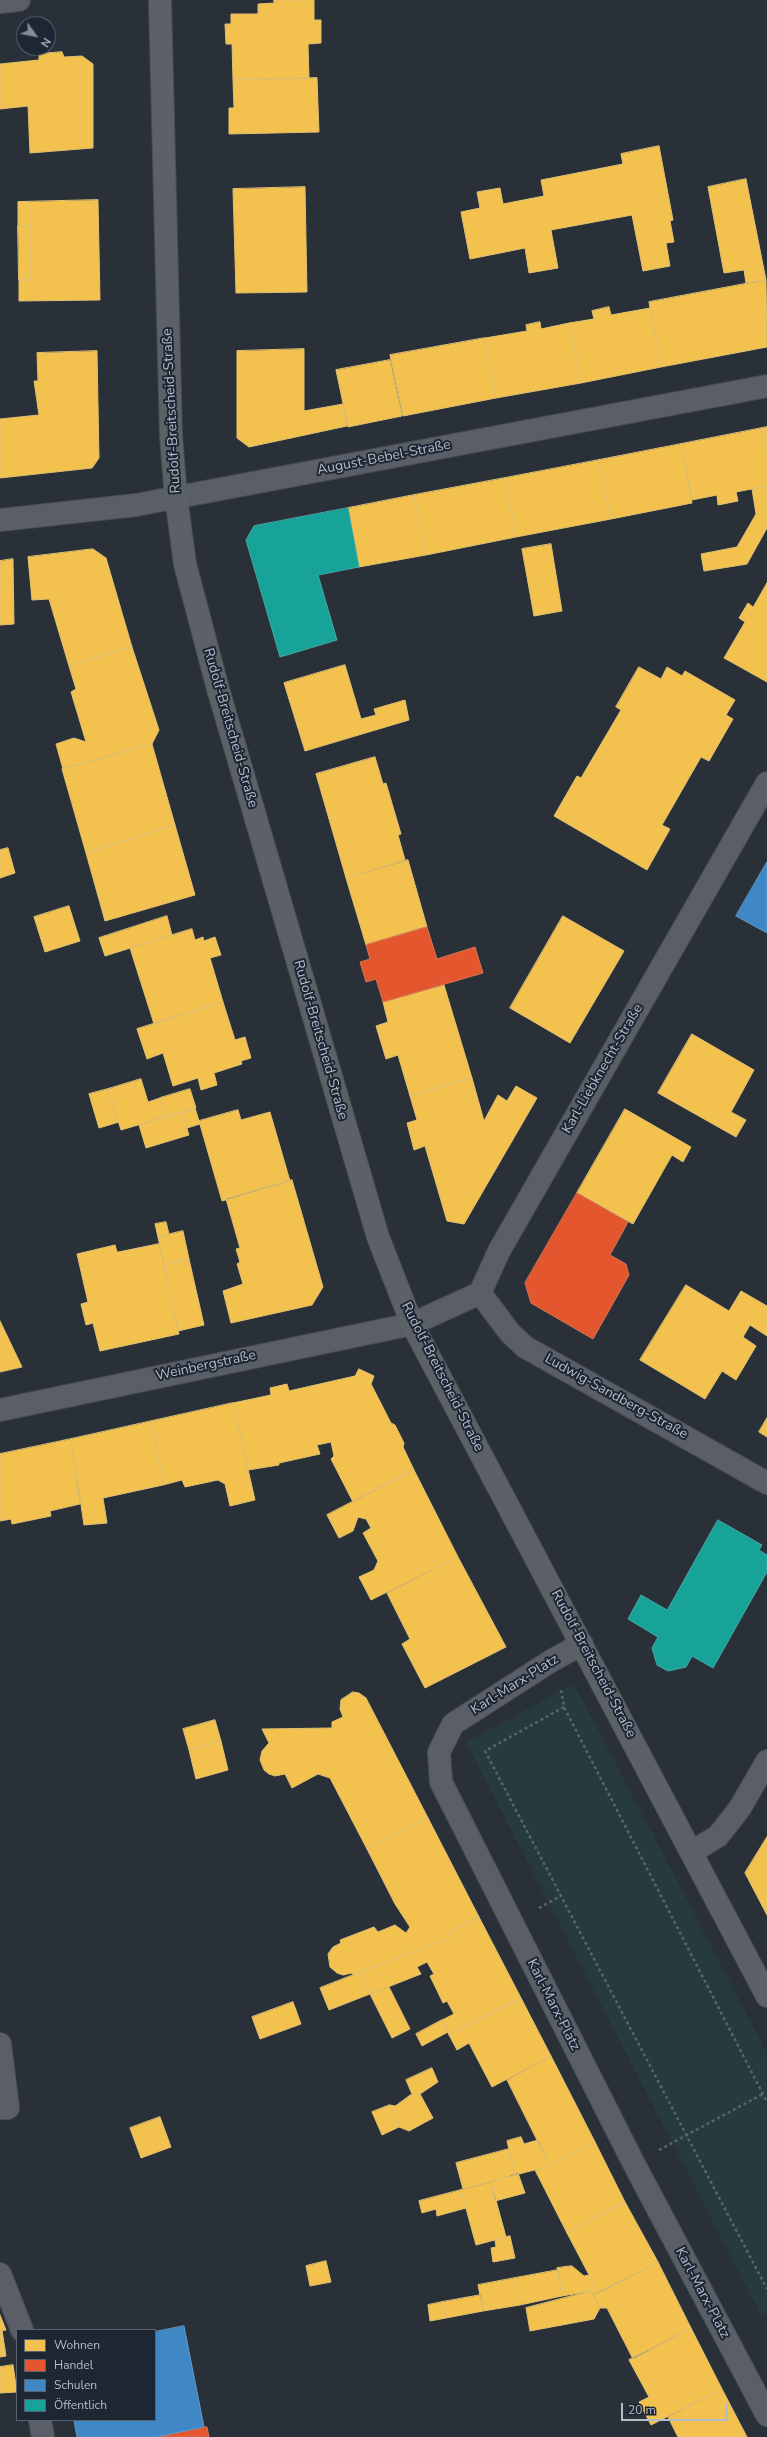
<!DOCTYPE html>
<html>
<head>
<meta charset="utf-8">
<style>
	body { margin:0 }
	#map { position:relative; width:767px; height:2437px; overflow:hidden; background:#2a3038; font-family:"Nunito Sans",sans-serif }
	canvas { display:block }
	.legend { position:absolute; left:16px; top:2329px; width:140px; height:92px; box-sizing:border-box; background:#1d2633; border:1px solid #59626f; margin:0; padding:5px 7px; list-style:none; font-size:12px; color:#b4bcc9 }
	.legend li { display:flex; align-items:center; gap:8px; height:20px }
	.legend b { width:20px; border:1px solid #59626f }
	.north { position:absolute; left:16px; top:16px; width:40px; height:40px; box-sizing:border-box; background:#1d2633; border:1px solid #59626f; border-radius:50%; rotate:123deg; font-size:11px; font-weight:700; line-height:16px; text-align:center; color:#b4bcc9 }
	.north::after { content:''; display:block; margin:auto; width:14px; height:18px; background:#848b96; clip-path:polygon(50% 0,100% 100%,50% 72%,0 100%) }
	.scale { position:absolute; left:621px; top:2403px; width:107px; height:18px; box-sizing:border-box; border:2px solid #b4bcc9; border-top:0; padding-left:5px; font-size:12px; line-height:14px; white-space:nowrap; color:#b4bcc9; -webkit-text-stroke:3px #1d2633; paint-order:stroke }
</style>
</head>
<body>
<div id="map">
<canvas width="767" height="2437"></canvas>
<ul class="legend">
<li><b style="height:11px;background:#f2c14e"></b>Wohnen</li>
<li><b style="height:11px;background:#e4572e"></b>Handel</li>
<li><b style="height:11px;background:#3f88c5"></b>Schulen</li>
<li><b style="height:11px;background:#17a398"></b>Öffentlich</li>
</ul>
<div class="north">N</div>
<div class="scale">20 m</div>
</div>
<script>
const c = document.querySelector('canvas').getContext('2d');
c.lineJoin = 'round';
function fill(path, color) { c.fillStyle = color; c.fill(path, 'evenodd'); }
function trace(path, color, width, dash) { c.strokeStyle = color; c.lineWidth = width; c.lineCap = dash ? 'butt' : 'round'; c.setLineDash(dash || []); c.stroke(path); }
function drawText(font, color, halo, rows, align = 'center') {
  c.font = font + ' "Nunito Sans",sans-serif'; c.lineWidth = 4; c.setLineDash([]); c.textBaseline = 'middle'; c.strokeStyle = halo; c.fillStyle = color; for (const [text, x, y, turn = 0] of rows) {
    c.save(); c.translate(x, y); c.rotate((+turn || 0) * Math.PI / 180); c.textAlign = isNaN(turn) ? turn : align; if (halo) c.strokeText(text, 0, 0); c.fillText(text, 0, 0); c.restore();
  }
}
const green = new Path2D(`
	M574 1684 767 2053V2312L761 2315 466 1742Z`);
const homes = new Path2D(`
	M274 0H314V20H321V43L308 44 309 78 233 80 232 44H226L225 24H231V14H258V4L274 3Z
	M62 52 64 57 82 56 93 64V148L30 153 28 106 0 109V64L39 60V54Z
	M317 78 319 132 229 134V108H234L233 80Z
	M659 146 673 220 670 221 674 242 666 243 670 266 643 271 632 215 551 230 558 268 529 273 525 248 470 259 461 212 480 208 477 192 500 188 503 204 544 196 541 180 623 164 621 154Z
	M746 179 766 280 746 283 744 270 724 273 708 187Z
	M305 187 307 292 236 293 233 189Z
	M98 200 100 300 19 301V280H31V226H18V202Z
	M18 226H31V280H19Z
	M766 280 767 347 661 367 649 302Z
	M609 307 611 315 650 308 661 367 581 383 569 323 594 319 592 311Z
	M540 322 541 329 569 323 581 383 496 398 485 338 527 331 526 325Z
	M485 338 496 398 403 416 390 355Z
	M304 349V411L343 404 347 426 249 447 237 438V351Z
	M97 351 99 458 92 468 0 478V419L39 415 34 381H38L37 353Z
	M390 360 402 416 348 427 336 370Z
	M767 427V454L762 428Z
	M762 428 767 454V486L736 492 738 501 718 505 717 495 692 500 681 444Z
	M681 444 692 503 611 519 599 460Z
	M599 460 611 519 516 537 505 478Z
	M505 478 516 537 426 555 414 495Z
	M767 486V528L747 564 704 571 701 554 737 547 756 514 752 489Z
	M414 495 426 555 359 567 348 508Z
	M551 544 562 611 534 616 522 549Z
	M93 549 106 558 132 647 69 666 49 599 32 600 28 557Z
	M13 559 14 624 0 625V561Z
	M767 583V682L724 658 745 622 739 618 748 603 753 607Z
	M132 647 159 730 152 744 63 769 56 744 74 738 86 742 71 692 76 689 69 666Z
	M345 665 361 719 376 715 374 709 405 700 409 720 305 751 284 683Z
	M639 667 661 679 667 667 682 676 685 671 735 700 726 715 733 719 709 761 701 757 662 825 670 829 647 870 554 816 577 776 581 778 621 710 616 707Z
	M152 744 175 825 86 853 62 769Z
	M375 757 383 784 386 783 401 834 398 835 405 860 346 878 316 774Z
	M175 825 195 895 105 921 86 853Z
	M8 848 15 873 0 878V850Z
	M408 860 427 927 366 945 346 878Z
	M69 906 80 941 45 952 34 917Z
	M167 916 172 935 105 956 99 938Z
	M563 916 624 951 570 1043 510 1008Z
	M192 929 195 940 203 937 204 941 215 937 221 955 210 958 223 1002 154 1024 130 948Z
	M444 985 472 1078 410 1096 398 1055 386 1059 376 1026 388 1022 383 1002Z
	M223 1002 235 1040 245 1037 251 1058 241 1061 242 1064 214 1073 217 1085 201 1090 198 1078 173 1086 163 1053 147 1059 137 1029Z
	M692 1034 754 1070 731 1112 746 1120 736 1137 658 1093Z
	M472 1078 484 1121 498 1095 507 1101 516 1086 537 1098 464 1224 447 1221 425 1146 414 1150 407 1123 417 1120 410 1096Z
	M141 1079 148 1102 160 1098 165 1117 121 1130 108 1089Z
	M108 1089 119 1122 99 1128 89 1094Z
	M190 1089 196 1108 165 1117 160 1098Z
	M195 1108 200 1124 187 1128 182 1112Z
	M625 1109 691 1147 683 1162 672 1155 633 1224 577 1193Z
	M238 1110 241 1120 270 1112 290 1181 222 1201 199 1121Z
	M182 1112 189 1135 146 1148 139 1125Z
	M292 1180 323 1287 312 1305 231 1323 223 1291 243 1284 237 1264 240 1262 236 1249 240 1248 226 1199Z
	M166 1222 169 1234 158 1237 155 1224Z
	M183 1231 189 1259 164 1265 158 1237Z
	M159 1244 179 1334 100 1351 93 1323 86 1325 81 1304 88 1302 77 1254 115 1245 117 1252Z
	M189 1259 204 1325 178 1331 164 1265Z
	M686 1285 729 1311 741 1291 767 1306V1336L750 1325 743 1337 756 1346 736 1380 722 1371 705 1399 640 1360Z
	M0 1321 22 1367 0 1372Z
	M359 1369 374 1376 371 1384 391 1423 395 1425 404 1443 403 1447 414 1470 353 1502 331 1459 334 1456 331 1442 317 1445 320 1454 279 1463V1465L248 1470 233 1403 271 1395 270 1388 287 1384 289 1391 355 1376Z
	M233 1403 255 1500 230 1506 225 1484 218 1480 185 1487 182 1480 163 1485 152 1421Z
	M767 1418V1437L759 1432Z
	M152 1421 163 1485 103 1498 107 1523 84 1525 71 1439Z
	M71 1439 80 1504 50 1511 51 1516 12 1524 11 1519 0 1521V1454Z
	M414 1470 458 1557 371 1600 359 1577 374 1570 378 1561 363 1533 371 1528 366 1519 358 1517 353 1531 339 1538 327 1515Z
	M458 1557 506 1647 425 1688 402 1644 410 1639 387 1593Z
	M353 1692 359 1693 366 1698 428 1818 367 1849 330 1778 318 1774 292 1788 285 1774 275 1776 269 1774 264 1770 260 1760 262 1751 269 1743 262 1729 332 1728V1722L343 1717 340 1709 341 1700Z
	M215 1720 221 1741 189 1750 183 1729Z
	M221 1741 228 1770 196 1779 189 1750Z
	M428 1818 479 1917 450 1932 452 1937 353 1975 352 1973 343 1975 337 1973 330 1967 328 1954 333 1947 341 1943 340 1940 374 1927 378 1932 395 1925 406 1933 410 1927 395 1904 367 1849Z
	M767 1837V1915L745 1873Z
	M479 1917 521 1998 449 2035 442 2020 454 2014 447 2001 443 2003 430 1976 434 1974 427 1962 417 1967 421 1974 370 1994 361 1972 452 1937 450 1932Z
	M361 1972 370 1994 329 2010 320 1988Z
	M389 1987 410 2029 392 2038 370 1994Z
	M521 1998 551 2056 492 2087 469 2043 457 2050 449 2035Z
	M293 2002 301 2024 260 2039 252 2017Z
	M442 2020 448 2032 422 2046 416 2034Z
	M551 2056 595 2142 550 2166 507 2080Z
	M432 2068 438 2082 420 2094H412L406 2080Z
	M412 2094H420L433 2118 409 2131 399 2127 390 2105 395 2106Z
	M390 2105 399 2127 382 2135 372 2112Z
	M160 2117 171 2147 141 2158 130 2128Z
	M521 2137 524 2144 538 2140 550 2166 515 2175 507 2141Z
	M595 2142 625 2202 567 2233 535 2170 550 2166Z
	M509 2149 515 2175 463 2189 456 2163Z
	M518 2173 525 2193 495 2201 491 2182Z
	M491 2182 506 2237 476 2245 461 2190Z
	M461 2190 466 2208 437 2216 436 2209 422 2213 419 2201Z
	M625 2202 658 2262 598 2292 567 2233Z
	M510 2236 515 2258 493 2262 491 2248 496 2247 495 2240Z
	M326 2261 331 2282 310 2286 306 2266Z
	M658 2262 691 2328 633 2359 607 2308H600L594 2295Z
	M572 2266 584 2276 589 2275 598 2292 594 2295 591 2291 562 2296 557 2268Z
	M558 2270 562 2296 520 2305 515 2278Z
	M515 2278 520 2305 483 2311 478 2285Z
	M591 2291 600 2308 594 2319 530 2331 526 2308Z
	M481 2295 483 2311 446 2318 442 2302Z
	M442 2302 446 2318 430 2321 428 2305Z
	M0 2315 6 2330 0 2331Z
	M691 2328 722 2389 651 2425 639 2402 649 2397 629 2360Z
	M2 2330 6 2356 0 2357V2331Z
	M13 2365 17 2392 0 2393V2367Z
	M722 2389 747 2437H678L668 2417Z`);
const shops = new Path2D(`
	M427 927 437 959 475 947 483 973 383 1002 376 979 366 982 360 962 370 959 366 945Z
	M577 1193 628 1222 610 1255 626 1264 629 1275 593 1339 531 1303 525 1283Z
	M204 2427H207L209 2437H156Z`);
const schools = new Path2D(`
	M767 862V933L736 916Z
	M184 2326 204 2427 156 2437H77L74 2420H155V2332Z`);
const public = new Path2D(`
	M348 508 359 567 318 575 337 640 280 657 246 540 254 526Z
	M718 1520 762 1545 759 1550 767 1555V1572L713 1668 692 1656 686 1667 668 1671 657 1665 652 1648 658 1637 628 1619 641 1595 667 1610Z`);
const path = new Path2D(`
	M561 1690 564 1707 767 2102
	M564 1707 485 1751 767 2289
	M539 1908 561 1896
	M659 2150 763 2094`);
const minor = new Path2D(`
	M0 2 19 0
	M0 520 136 505 767 386
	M480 1293 510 1333 525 1347 767 1483
	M0 1410 412 1324 480 1293 499 1251 767 783
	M582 1644 551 1661 453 1724 439 1752 441 1782 634 2164 767 2415
	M692 1852 718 1836 740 1808 767 1761
	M0 2044 8 2108H0
	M0 2274 22 2330
	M40 2420 43 2437`);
const major = new Path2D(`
	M160 0 171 436 176 497 185 564 218 689 378 1237 412 1324 767 1996`);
const streetNames = [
	["Rudolf-Breitscheid-Straße",172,411,-93],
	["August-Bebel-Straße",384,458,-11],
	["Rudolf-Breitscheid-Straße",230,728,74],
	["Rudolf-Breitscheid-Straße",320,1040,74],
	["Karl-Liebknecht-Straße",603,1069,-60],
	["Weinbergstraße",206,1366,-12],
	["Rudolf-Breitscheid-Straße",442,1377,63],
	["Ludwig-Sandberg-Straße",616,1397,29],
	["Rudolf-Breitscheid-Straße",593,1664,62],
	["Karl-Marx-Platz",515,1685,-32],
	["Karl-Marx-Platz",553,2005,63],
	["Karl-Marx-Platz",702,2293,62]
];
fill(green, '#273a3e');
fill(homes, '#f2c14e');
trace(homes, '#dfc073', 1);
fill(shops, '#e4572e');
trace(shops, '#d6755c', 1);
fill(schools, '#3f88c5');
trace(schools, '#6298c6', 1);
fill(public, '#17a398');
trace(public, '#46aaa7', 1);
trace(minor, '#484c53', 24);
trace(major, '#484c55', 24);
trace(path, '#5d636a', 2.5, [3, 3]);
trace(minor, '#5a5e66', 22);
trace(major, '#5c6168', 22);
drawText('14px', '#b4bcc9', '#1d2633', streetNames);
</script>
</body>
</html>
